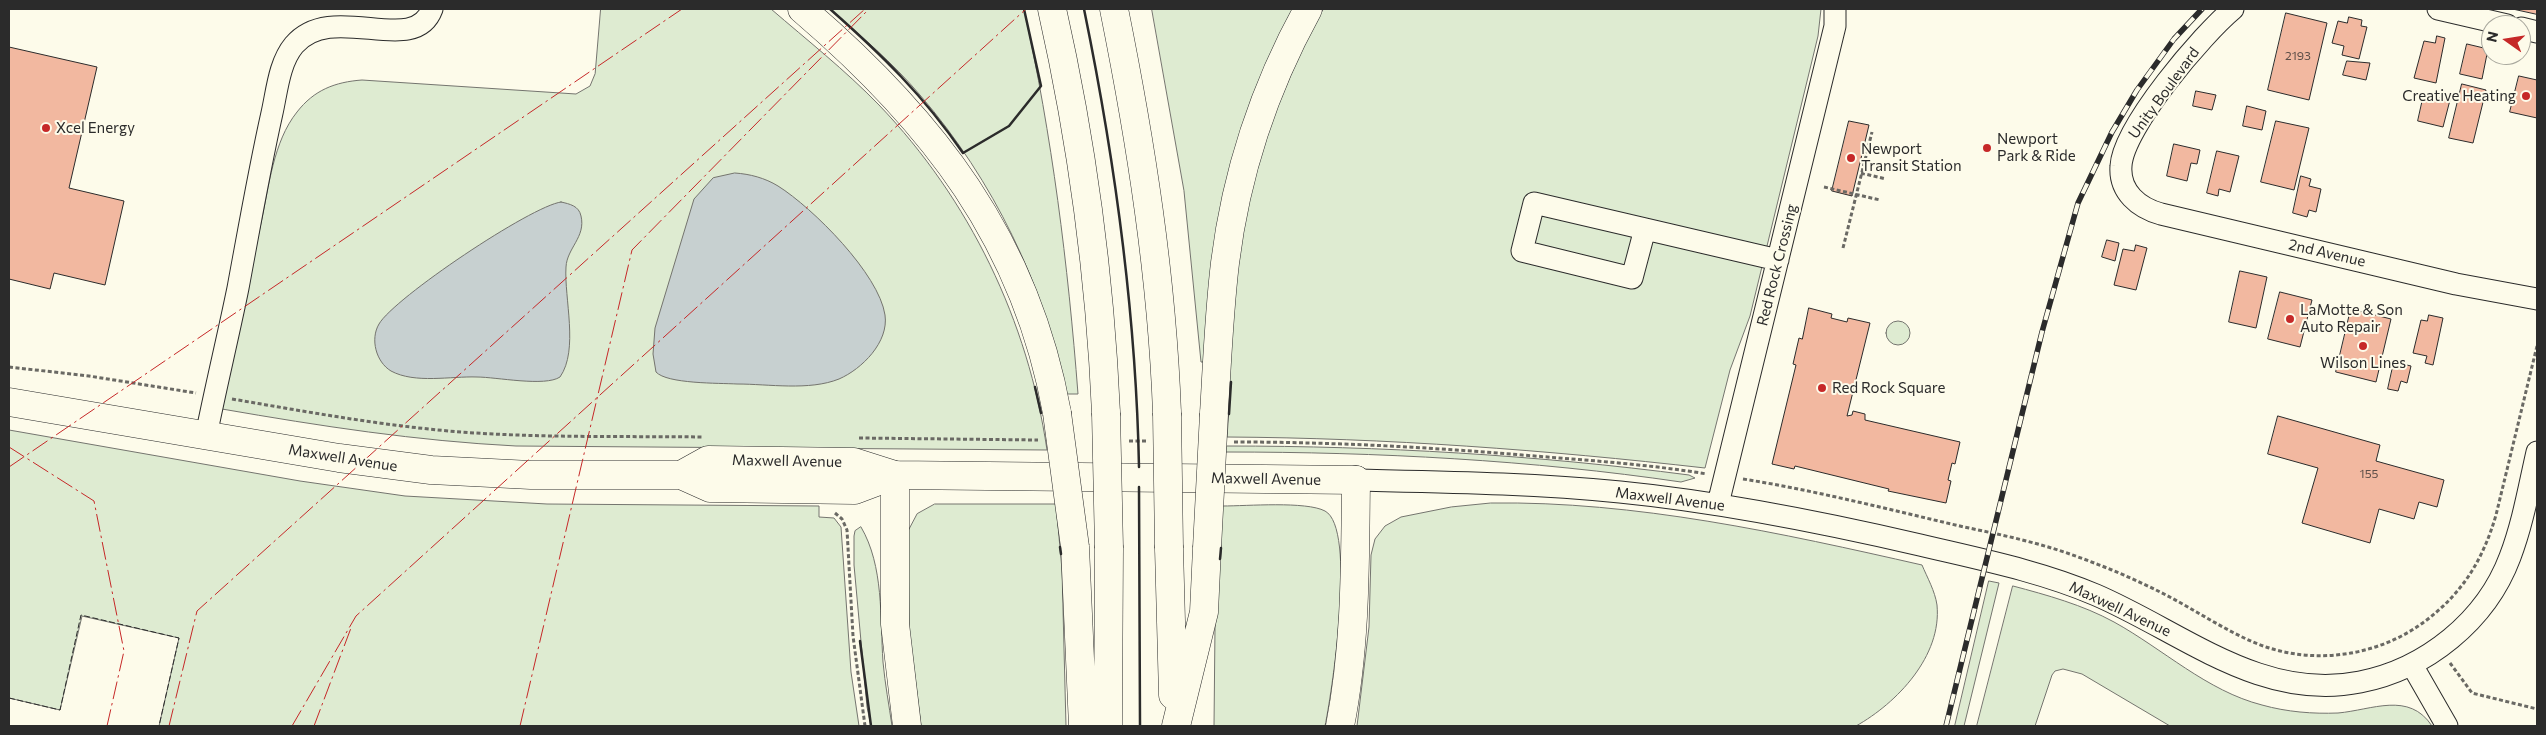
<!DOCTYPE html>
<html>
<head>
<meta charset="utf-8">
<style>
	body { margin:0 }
	#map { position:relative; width:2546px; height:735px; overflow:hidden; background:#fdfbea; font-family:Commissioner,sans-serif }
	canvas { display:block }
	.frame { position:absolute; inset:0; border:10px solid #2b2b2b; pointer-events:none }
	.north { position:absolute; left:2481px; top:15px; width:50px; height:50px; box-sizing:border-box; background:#fdfbea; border:1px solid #a9a89e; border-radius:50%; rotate:283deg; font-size:14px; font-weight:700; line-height:20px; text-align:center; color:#2b2b2b }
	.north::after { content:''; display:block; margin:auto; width:18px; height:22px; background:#c62828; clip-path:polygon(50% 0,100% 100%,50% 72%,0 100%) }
</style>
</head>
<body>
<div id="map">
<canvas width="2546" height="735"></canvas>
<div class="frame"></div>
<div class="north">N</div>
</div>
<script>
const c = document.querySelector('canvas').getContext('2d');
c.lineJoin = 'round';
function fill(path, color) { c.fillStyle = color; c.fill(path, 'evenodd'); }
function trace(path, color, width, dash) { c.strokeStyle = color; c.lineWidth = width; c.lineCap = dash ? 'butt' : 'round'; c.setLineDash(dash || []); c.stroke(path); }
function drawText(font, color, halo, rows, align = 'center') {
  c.font = font + ' Commissioner,sans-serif'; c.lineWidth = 4; c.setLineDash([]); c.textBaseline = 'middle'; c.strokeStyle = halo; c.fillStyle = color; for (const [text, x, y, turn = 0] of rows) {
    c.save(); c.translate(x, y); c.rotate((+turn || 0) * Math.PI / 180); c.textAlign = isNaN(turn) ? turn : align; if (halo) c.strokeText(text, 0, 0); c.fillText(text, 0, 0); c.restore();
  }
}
const green = new Path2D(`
	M601 9H771C807 40 845 70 879 105 970 200 1028 321 1047 450L516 446C417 441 320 426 222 409 235 347 247 285 261 223 269 187 273 142 297 112 314 90 335 82 362 80L576 94 590 86 595 74Z
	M830 9H1024C1052 136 1068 264 1078 394H1067C1043 284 994 181 920 95 893 63 861 36 830 9Z
	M1152 9H1294L1207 362H1201L1184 191Z
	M1324 9H1821L1818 36 1750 316 1730 370 1705 468C1546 450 1387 438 1227 437L1231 383 1228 382 1232 309 1246 211 1268 129 1310 29Z
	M1886 333a12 12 0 1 1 24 0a12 12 0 1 1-24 0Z
	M9 430 300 481 405 496 547 504 819 506V517L834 518 841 527 851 672 859 726H159L179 638 82 616 60 710 9 698Z
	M1227 446C1381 446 1536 455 1689 475L1695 478 1681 482C1531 460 1378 452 1226 452Z
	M1491 503C1636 501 1781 533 1922 565 1927 577 1935 591 1937 605 1942 656 1897 703 1856 726H1357L1369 627 1371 555 1375 539 1385 526 1401 517 1451 507Z
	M935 504H1056L1062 570 1066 726H921L909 630 908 531 917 514Z
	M1223 506C1247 506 1306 501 1325 511 1357 528 1332 692 1325 726H1214L1215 627Z
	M861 527C884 566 880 618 883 662 885 684 889 705 892 726H871L867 707 854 565V536L855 531Z
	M1989 581 1999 583 1964 726H1955Z
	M2013 586C2047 595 2083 605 2114 622 2163 649 2207 691 2262 705 2287 712 2313 714 2338 713 2372 710 2409 691 2432 726H2170L2082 674 2063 669 2055 671 2052 675 2035 726H1977Z`);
const water = new Path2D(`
	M735 173C750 174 765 178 778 186 813 208 879 274 885 315 889 342 862 369 839 379 809 391 769 384 737 384 719 383 667 384 656 372L653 354 655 328 694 199 713 178Z
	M561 202C570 204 579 206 581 216 586 237 567 248 566 267 564 298 579 350 560 377 545 387 496 377 477 377 451 376 415 384 391 371 376 362 370 339 379 324 394 298 531 206 561 202Z`);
const building = new Path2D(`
	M2513 9H2537V14Z
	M2286 13 2327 23 2309 100 2268 90Z
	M2349 17 2362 20 2361 26 2367 27 2359 59 2342 55 2344 46 2332 43 2338 21 2347 23Z
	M2437 36 2445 38 2436 83 2414 78 2424 41 2435 43Z
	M2467 44 2488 49 2482 79 2460 74Z
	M9 47 97 67 69 188 124 201 105 285 54 273 50 289 9 279Z
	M2347 61 2370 63 2366 80 2343 75Z
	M2519 76 2537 80V118L2510 112Z
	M2462 84 2486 90 2473 143 2449 138Z
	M2196 91 2216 95 2212 110 2193 106Z
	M2424 94 2450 100 2443 127 2418 121Z
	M2247 106 2266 111 2262 130 2243 126Z
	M1849 121 1869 125 1852 196 1832 191Z
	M2276 121 2309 128 2294 190 2261 182Z
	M2174 144 2200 150 2197 164 2191 163 2187 181 2167 176Z
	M2217 151 2239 156 2230 192 2219 189 2218 196 2207 193Z
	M2301 176 2311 179 2309 186 2321 189 2316 212 2309 210 2307 217 2293 213Z
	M2107 240 2119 243 2115 261 2102 257Z
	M2136 245 2147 248 2136 290 2114 285 2123 249 2134 251Z
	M2240 271 2267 277 2256 328 2229 322Z
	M2280 292 2312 300 2300 347 2268 339Z
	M1809 308 1832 314 1831 318 1847 322 1848 318 1870 323 1847 416 1852 415 1853 411 1865 414V420L1960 442 1955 464 1952 463 1948 480 1951 481 1946 503 1888 491 1889 489 1795 466 1794 469 1772 464 1796 365 1793 364 1799 338 1802 339Z
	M2351 309 2391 319 2376 382 2336 372Z
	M2429 315 2443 318 2433 365 2425 363 2427 356 2413 353 2421 320 2427 321Z
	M2394 362 2411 366 2407 383 2401 381 2398 391 2388 389Z
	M2278 416 2380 445 2376 461 2444 480 2437 507 2419 502 2414 519 2379 509 2370 543 2302 523 2318 468 2268 454Z`);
const path = new Path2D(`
	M1861 173 1886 179
	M1824 187 1880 200
	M1843 248 1872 132
	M9 367 89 376 196 393
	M232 399C308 412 384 426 461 432 541 438 623 436 703 437
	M859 438 1038 440
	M1129 441H1146
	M1234 442C1331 442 1426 447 1522 455 1584 460 1646 464 1707 474
	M1743 479C1818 491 1891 510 1964 527 1998 534 2031 541 2064 552 2099 564 2133 578 2166 595 2195 610 2223 629 2253 642 2309 666 2375 658 2424 622 2462 594 2483 560 2496 515L2537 346
	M835 513 842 519 847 530 853 636 865 726
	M2450 663 2472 693 2537 709`);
const minor = new Path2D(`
	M2233 9C2203 34 2123 127 2121 166 2119 192 2139 208 2161 214L2456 284 2537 299
	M2438 9 2507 25
	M2521 28 2537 32
	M1645 229 1632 278 1522 251 1534 203 1778 260
	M206 436C216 386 228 337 238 288 249 229 259 171 272 113 277 91 279 63 294 45 332 0 414 58 432 9
	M1356 480C1444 482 1532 483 1620 492 1721 502 1821 522 1920 545 1979 559 2040 571 2096 595 2182 632 2261 702 2360 682 2426 669 2486 621 2510 557 2523 523 2529 487 2537 452
	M1718 504 1835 26V9
	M2412 665 2447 726`);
const major = new Path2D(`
	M9 402 339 458 431 470 531 475H681L710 488 855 490 895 475
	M681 475 708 460 854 462 895 475 1356 480`);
const highway = new Path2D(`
	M802 9C932 120 1026 240 1057 413
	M1052 9C1082 142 1100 276 1106 413
	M1114 9C1141 143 1162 277 1167 413
	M1214 414C1217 364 1219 313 1225 263 1236 174 1265 87 1308 9
	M895 475V624L907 726
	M1075 547 1083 726
	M1169 548 1173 695
	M1108 726 1109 548
	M1176 726 1204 612 1207 548
	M1340 726C1356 645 1355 563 1356 480`);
const rail = new Path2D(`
	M1946 726 2042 332 2078 203 2112 132 2137 90 2174 39 2202 9`);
const highwayBridge = new Path2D(`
	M1057 413 1075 547
	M1106 413 1109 548
	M1167 413 1169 548
	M1207 548 1214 414`);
const fence = new Path2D(`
	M9 698 60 710 81 615 179 638 159 726`);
const wall = new Path2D(`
	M830 9C882 55 923 95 963 153L1009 126 1041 86 1024 9
	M1084 9C1115 160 1136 313 1139 467
	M1035 387 1041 413
	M1229 414 1231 382
	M1139 487 1140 726
	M1060 547 1061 554
	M1220 559 1221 548
	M860 641 871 726`);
const power = new Path2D(`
	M9 447 94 501 124 651 107 726
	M9 467 682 9
	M169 726 197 611 865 9
	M292 726 356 616 1026 9
	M314 726 351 628
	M520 726 632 250 869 9`);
const markers = [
	[2526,96,5,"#c62828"],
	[46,128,5,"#c62828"],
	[1987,148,5,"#c62828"],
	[1851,158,5,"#c62828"],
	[2290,319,5,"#c62828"],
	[2363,346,5,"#c62828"],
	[1822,388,5,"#c62828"]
];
const numberNames = [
	["2193",2298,56],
	["155",2369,474]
];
const streetNames = [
	["Unity Boulevard",2164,93,-54],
	["2nd Avenue",2327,253,13],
	["Red Rock Crossing",1777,265,-76],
	["Maxwell Avenue",343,458,9],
	["Maxwell Avenue",787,461,1],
	["Maxwell Avenue",1266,479,1],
	["Maxwell Avenue",1670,499,7],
	["Maxwell Avenue",2120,609,25]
];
const poiNames = [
	["Creative Heating",2516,96,"right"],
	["Xcel Energy",56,128],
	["Newport",1997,139],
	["Park & Ride",1997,156],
	["Newport",1861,149],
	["Transit Station",1861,166],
	["LaMotte & Son",2300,310],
	["Auto Repair",2300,327],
	["Wilson Lines",2363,363,"center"],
	["Red Rock Square",1832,388]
];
fill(green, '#deebd1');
trace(green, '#74746e', 1);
fill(water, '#c7d0d0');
trace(water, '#74746e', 1);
fill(building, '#f2b8a0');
trace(building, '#2b2b2b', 1);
trace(minor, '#2b2b2b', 23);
trace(major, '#2b2b2b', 29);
trace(highway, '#2b2b2b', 29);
trace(path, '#6a6964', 3, [4, 2.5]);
trace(minor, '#fdfbea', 21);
trace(major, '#fdfbea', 28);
trace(highway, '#fdfbea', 28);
trace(rail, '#2b2b2b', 5.5);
trace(rail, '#fdfbea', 4, [11]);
trace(highwayBridge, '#2b2b2b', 29, []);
trace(highwayBridge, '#fdfbea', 28);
trace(fence, '#2b2b2b', 1, [6, 2.5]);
trace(wall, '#2b2b2b', 2.5);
trace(power, '#c62828', 1, [18, 4, 2.5, 4]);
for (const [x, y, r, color] of markers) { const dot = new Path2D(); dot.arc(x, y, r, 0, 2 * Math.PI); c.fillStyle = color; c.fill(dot); trace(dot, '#fdfbea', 2); }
drawText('12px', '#5d4e48', null, numberNames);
drawText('15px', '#2b2b2b', '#fdfbea', streetNames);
drawText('15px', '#2b2b2b', '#fdfbea', poiNames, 'left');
</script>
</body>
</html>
